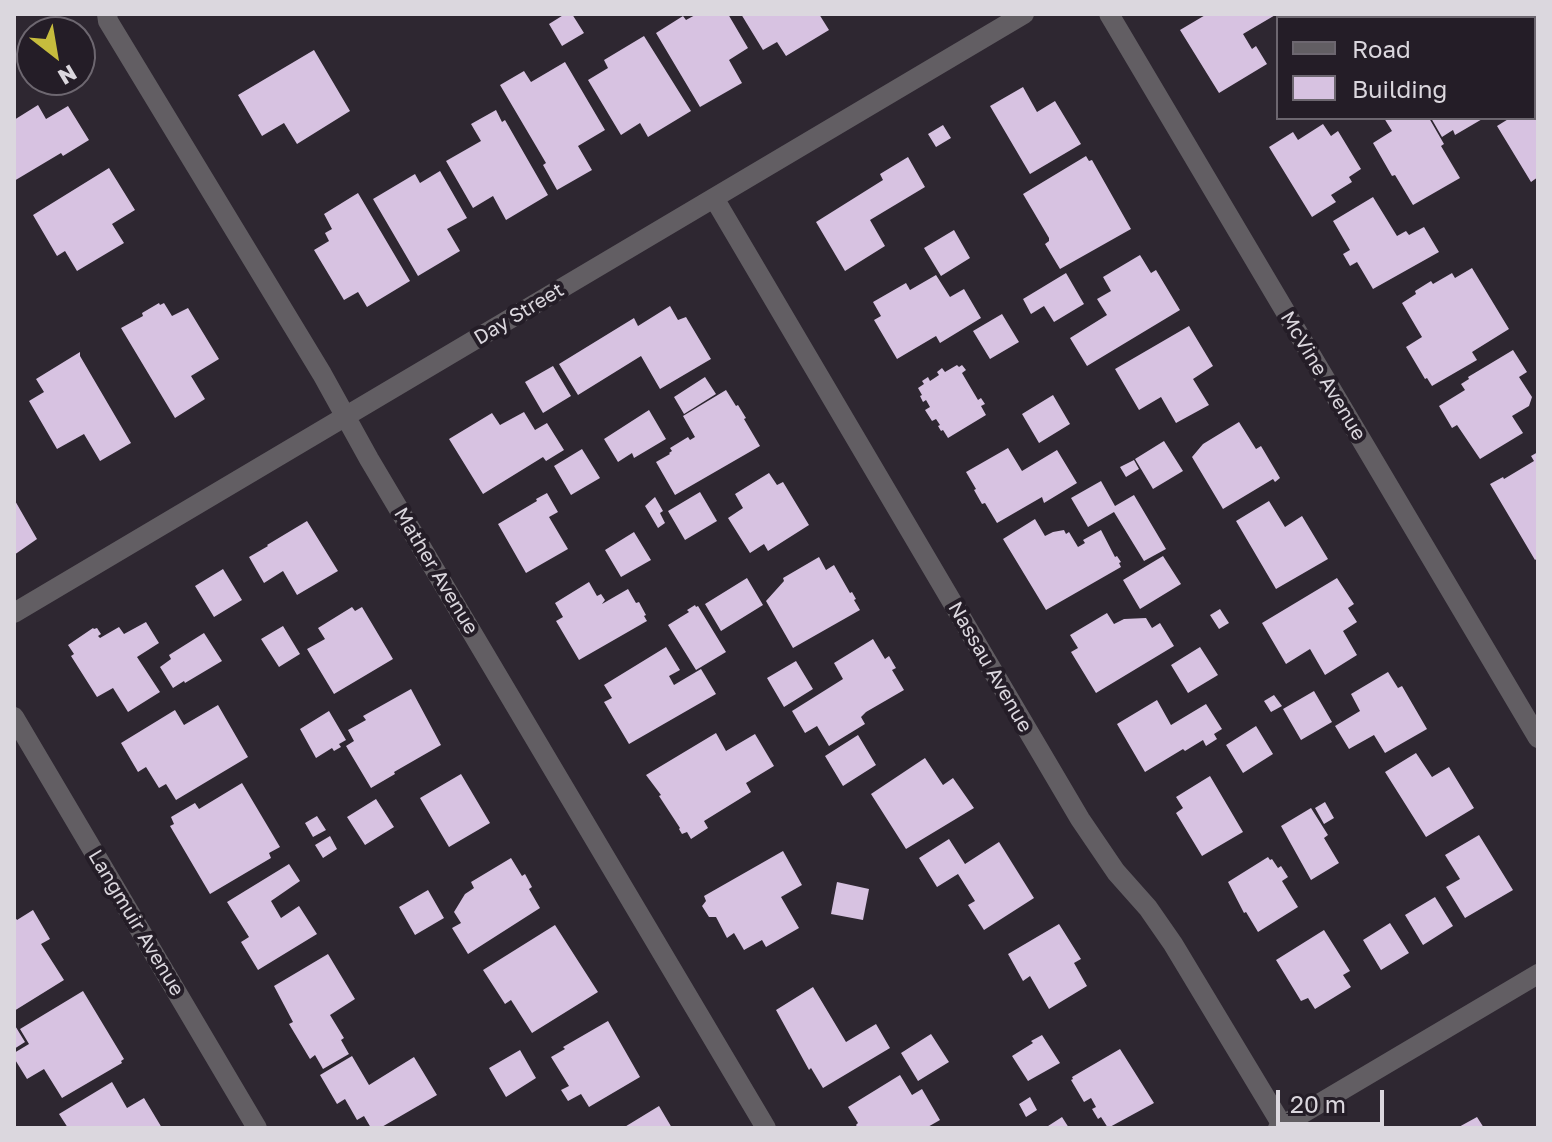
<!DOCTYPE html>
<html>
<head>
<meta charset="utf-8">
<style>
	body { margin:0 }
	#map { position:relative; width:1552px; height:1142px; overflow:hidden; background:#2e2731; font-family:"Golos Text",sans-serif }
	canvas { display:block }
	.frame { position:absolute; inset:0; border:16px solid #dbd7de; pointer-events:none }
	.legend { position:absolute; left:1276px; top:16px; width:260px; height:104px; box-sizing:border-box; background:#241d27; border:2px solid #6d6770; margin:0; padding:10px 14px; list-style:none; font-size:24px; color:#dbd7de }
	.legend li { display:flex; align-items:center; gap:16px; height:40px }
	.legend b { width:40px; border:2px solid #6d6770 }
	.north { position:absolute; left:16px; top:16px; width:80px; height:80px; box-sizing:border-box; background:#241d27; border:2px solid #6d6770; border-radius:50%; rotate:149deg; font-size:22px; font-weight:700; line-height:32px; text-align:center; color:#dbd7de }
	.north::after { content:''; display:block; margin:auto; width:28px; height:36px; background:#c6bc3d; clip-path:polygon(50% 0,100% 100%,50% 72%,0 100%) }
	.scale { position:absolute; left:1276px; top:1090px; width:108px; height:36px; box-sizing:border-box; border:4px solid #dbd7de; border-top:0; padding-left:10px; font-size:24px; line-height:28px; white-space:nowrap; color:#dbd7de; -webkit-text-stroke:6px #241d27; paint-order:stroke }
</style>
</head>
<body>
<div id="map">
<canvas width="1552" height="1142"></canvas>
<div class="frame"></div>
<ul class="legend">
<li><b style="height:10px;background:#625e63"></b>Road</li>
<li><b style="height:22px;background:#d7c2e1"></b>Building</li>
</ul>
<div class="north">N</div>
<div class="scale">20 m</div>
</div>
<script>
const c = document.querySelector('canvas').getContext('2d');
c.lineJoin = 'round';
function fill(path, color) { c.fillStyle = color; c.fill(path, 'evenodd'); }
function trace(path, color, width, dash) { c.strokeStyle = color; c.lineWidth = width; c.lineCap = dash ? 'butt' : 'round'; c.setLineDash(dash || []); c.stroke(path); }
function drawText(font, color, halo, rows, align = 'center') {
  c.font = font + ' "Golos Text",sans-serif'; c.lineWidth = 8; c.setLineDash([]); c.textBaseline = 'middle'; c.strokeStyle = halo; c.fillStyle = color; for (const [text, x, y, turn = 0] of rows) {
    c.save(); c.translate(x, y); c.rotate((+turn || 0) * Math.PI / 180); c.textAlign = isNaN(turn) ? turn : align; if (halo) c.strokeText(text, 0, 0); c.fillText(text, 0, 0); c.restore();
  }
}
const building = new Path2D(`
	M565 14H572L584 33 562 46 549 24Z
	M697 14H728L748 48 729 60 742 83 700 107 656 33 683 16 686 20Z
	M741 14H819L829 30 786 56 777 42 763 50Z
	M1207 14H1277L1243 34 1252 49 1256 46 1267 64 1219 93 1180 30Z
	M1485 14H1524L1526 18H1479Z
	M644 36 691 111 648 137 640 123 621 135 588 80 608 68 604 60Z
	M1538 46V81L1534 84V49Z
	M314 50 350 111 297 144 284 123 262 136 238 95Z
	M565 62 605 130 578 146 592 170 557 190 543 165 546 163 500 85 524 71 531 82Z
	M1023 87 1037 112 1055 101 1081 144 1030 174 990 106Z
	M1538 101V177L1531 182 1497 126 1510 118H1534V104Z
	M38 105 46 119 68 106 89 140 63 156 61 153 14 181V120Z
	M496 110 502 122 505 120 548 195 506 220 493 196 473 208 446 161 481 141 471 124Z
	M1384 118H1429L1444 144 1441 146 1460 178 1413 205 1395 175 1392 176 1373 143 1392 131Z
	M1431 118H1484L1455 135 1453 130 1442 137Z
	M1323 124 1331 136 1338 131 1361 169 1349 177 1352 182 1331 195 1336 202 1312 217 1269 147 1293 132 1298 140Z
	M943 125 951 138 936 147 928 134Z
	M1086 156 1089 161 1092 160 1131 229 1060 269 1045 244 1049 241V238L1023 194Z
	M908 157 925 187 870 220 885 246 845 271 816 222 883 180 880 174Z
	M109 168 135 210 112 224 124 243 77 271 65 251 57 256 33 215Z
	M440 171 467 218 447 229 460 251 418 276 373 199 415 174 420 183Z
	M358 193 410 281 367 307 358 292 344 300 314 250 329 241 325 233 332 229 324 214Z
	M1373 197 1397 236 1406 231 1409 235 1424 227 1439 252 1373 289 1357 262 1350 266 1343 254 1350 250 1333 221Z
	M954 230 970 258 941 276 924 248Z
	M1140 255 1151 273 1156 270 1180 310 1087 366 1070 338 1107 315 1097 299 1111 291 1103 277Z
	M1472 268 1509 329 1472 352 1477 360 1432 386 1427 378 1425 379 1406 347 1422 337 1402 303 1416 294 1415 291 1431 281 1433 284 1452 273 1455 278Z
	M1066 273 1084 304 1054 322 1044 306 1031 314 1023 299Z
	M936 275 950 297 964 289 981 318 940 343 936 336 897 359 874 320 881 316 873 302 906 283 910 290Z
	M159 303 160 305 164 303 172 316 188 308 219 359 191 376 205 399 175 418 121 328 143 316 142 313Z
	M670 306 678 320 686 317 711 359 660 389 641 356 578 395 559 364 634 318 638 326Z
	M1002 314 1019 342 990 359 973 331Z
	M1189 326 1213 366 1193 379 1209 405 1176 423 1161 397 1139 410 1115 369Z
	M1513 350 1527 372 1519 377 1532 397 1529 406 1512 416 1523 433 1480 459 1457 425 1452 428 1439 406 1465 390 1461 384 1469 379 1468 377Z
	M80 352V356L131 443 100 461 84 434 57 449 29 401 44 392 36 379Z
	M957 365 959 367 962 365 966 370 962 373 978 400 981 398 985 404 981 406 986 415 948 438 943 430 941 431 938 426 940 425 936 419 932 421 925 410 930 407 926 400 923 402 920 396 922 395 918 388 924 384 922 381 928 377 930 381 939 375 937 372 942 368 945 372Z
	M553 366 571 396 543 413 525 382Z
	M705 377 716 394 684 414 674 397Z
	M726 390 736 406 738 405 746 418 744 419 760 446 675 495 656 462 670 454 669 453 672 451 670 448 688 437 690 440 695 437 683 416Z
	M1053 395 1070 424 1039 443 1022 414Z
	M649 410 666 439 634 458 632 453 618 462 604 439Z
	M524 412 535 430 547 423 564 450 546 461 543 457 483 494 449 439 492 413 500 425Z
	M1239 422 1256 449 1261 446 1280 478 1275 482 1273 479 1223 509 1192 457 1203 444Z
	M1164 441 1183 471 1153 489 1135 459Z
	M1008 448 1022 471 1057 450 1077 483 1044 503 1042 497 997 523 985 503 982 504 974 490 976 489 966 472Z
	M582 449 600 478 571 495 554 466Z
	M1538 452V558L1535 560 1490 484 1503 477 1504 479 1534 461 1531 456Z
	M1134 460 1139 469 1126 477 1120 467Z
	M769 473 777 485 783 482 809 525 768 551 764 544 750 553 728 518 743 508 735 494Z
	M1101 481 1115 506 1134 495 1166 549 1144 561 1114 512 1088 527 1071 498Z
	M700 492 717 521 685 540 668 511Z
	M547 493 558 512 549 517 568 549 526 573 498 524 537 501 536 499Z
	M655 497 663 511 660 513 665 523 658 528 645 506Z
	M14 499 37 539 14 555Z
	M1269 501 1285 527 1302 516 1328 559 1276 589 1236 521Z
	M1035 519 1045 536 1053 532 1064 530 1066 534 1069 532 1078 547 1085 543 1083 540 1101 530 1115 557 1117 556 1121 562 1119 563 1121 567 1046 610 1003 539Z
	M307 521 338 571 297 595 283 571 264 583 249 557 268 546 267 545Z
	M634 532 651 560 621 577 605 550Z
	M1163 556 1181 584 1140 609 1123 580Z
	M819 557 826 570 834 565 850 593 852 592 856 599 854 600 860 610 793 648 766 601 784 581 783 578Z
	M223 569 242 600 214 617 195 586Z
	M747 578 763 605 721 631 705 604Z
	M1337 578 1354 604 1348 608 1357 622 1343 631 1357 655 1325 675 1310 649 1286 664 1262 623Z
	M589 582 597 596 601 594 605 600 602 604 628 589 636 603 639 602 646 615 644 616 647 621 579 660 556 621 563 617 555 603Z
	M695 605 696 607 698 606 726 652 696 670 668 625 689 612 687 610Z
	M352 607 355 611 362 607 393 659 334 694 307 649 325 639 318 628Z
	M1220 609 1229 623 1219 629 1210 615Z
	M1107 613 1114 624 1124 619 1146 618 1152 628 1160 623 1174 646 1096 693 1071 652 1078 648 1070 635Z
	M146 622 159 643 137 657 160 692 128 712 113 688 97 697 71 656 74 654 68 645 93 628 94 629 97 628 101 634 98 636 100 638 119 627 124 634Z
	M283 626 300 654 279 667 261 639Z
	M204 633 222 661 185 683 184 681 173 688 160 667 171 659 169 655Z
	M873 639 885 659 889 656 896 668 892 670 904 690 866 712 861 717 865 724 829 746 817 726 805 733 792 711 843 679 834 663Z
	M666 647 680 670 669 676 674 685 701 669 716 694 629 744 604 702 612 698 604 685Z
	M1200 647 1218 675 1188 693 1171 665Z
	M796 661 813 689 784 707 767 678Z
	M1388 672 1398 688 1402 686 1427 729 1385 753 1374 735 1349 749 1335 726 1360 711 1351 694Z
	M411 689 441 745 394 772 395 774 371 788 346 746 354 741 348 730 366 720 363 716Z
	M1314 691 1332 722 1301 740 1283 709Z
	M1274 695 1282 706 1271 712 1264 701Z
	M1157 700 1171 725 1206 704 1222 729 1214 734 1217 739 1206 746 1203 740 1185 751 1183 749 1145 772 1117 724Z
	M218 705 248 757 176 800 166 784 159 788 146 767 138 772 121 743 175 710 184 725Z
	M329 711 346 740 339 744 341 747 334 751 332 748 316 758 300 729Z
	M1256 726 1273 754 1243 773 1226 745Z
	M716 733 726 751 755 734 774 766 746 783 751 792 704 821 708 828 691 839 687 832 682 834 679 829 680 828 659 796 661 795 646 775Z
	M858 735 876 765 843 786 825 756Z
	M1416 753 1432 777 1449 767 1474 808 1426 837 1385 772Z
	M925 758 943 785 953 778 974 808 906 849 871 794Z
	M461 774 490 823 449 847 420 798Z
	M1210 776 1243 832 1202 856 1176 813 1183 808 1176 797Z
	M242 783 280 847 269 853 271 858 210 894 170 826 174 824 171 817 195 803 199 809Z
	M376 799 394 827 365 845 347 817Z
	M1325 802 1334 818 1324 824 1315 808Z
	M1311 808 1328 835 1324 838 1339 863 1311 880 1281 826Z
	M317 816 326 830 313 837 305 823Z
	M1479 835 1513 890 1465 918 1446 887 1460 879 1445 855Z
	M330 836 337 849 323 858 315 845Z
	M949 839 965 864 999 842 1034 898 984 930 968 905 975 901 958 874 937 887 919 858Z
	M783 851 802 885 781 897 799 928 766 947 762 940 744 950 734 933 727 938 716 917H709L702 906 706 901 704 896Z
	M1268 857 1270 860 1272 859 1278 868 1281 866 1288 877 1282 881 1298 907 1258 932 1246 912 1244 913 1228 882Z
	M511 858 522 876 525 874 532 887 529 889 540 908 468 954 452 928 461 923 454 912 465 894 474 888 471 882Z
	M289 864 300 881 271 901 281 918 299 906 317 934 258 970 241 942 249 937 227 902Z
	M837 882 869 889 863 920 831 914Z
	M428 890 444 918 415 935 399 907Z
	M1435 897 1453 926 1423 945 1405 915Z
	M33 910 50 939 41 944 64 980 14 1011V916L17 920Z
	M1390 923 1409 953 1381 970 1363 940Z
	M1059 924 1081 959 1074 963 1087 986 1049 1009 1030 976 1023 981 1008 954Z
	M555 925 598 992 532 1033 511 1000 505 1004 483 970Z
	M1324 930 1350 971 1343 975 1351 987 1315 1009 1308 998 1301 1001 1276 960Z
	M328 954 355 999 330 1015 344 1038 341 1040 349 1054 323 1069 315 1055 310 1059 289 1024 293 1022 274 986Z
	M813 987 846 1042 876 1024 890 1048 823 1088 811 1068 809 1070 776 1010Z
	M83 991 124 1059 121 1061 122 1063 62 1098 44 1069 27 1079 14 1058V1053L29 1044 20 1029Z
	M608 1021 640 1077 589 1107 581 1094 568 1101 561 1090 569 1086 551 1057 565 1049 563 1047Z
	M14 1024 25 1042 14 1049Z
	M931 1034 949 1062 918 1081 901 1053Z
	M1042 1035 1060 1063 1028 1081 1012 1056 1033 1043 1031 1041Z
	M1120 1049 1154 1103 1108 1128 1101 1117 1098 1119 1092 1109 1096 1107 1091 1098 1084 1102 1071 1080 1073 1079 1072 1077Z
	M520 1050 536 1078 506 1097 489 1068Z
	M352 1056 369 1085 414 1057 437 1095 380 1128H371L364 1116 357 1120 345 1099 337 1104 320 1075Z
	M900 1075 912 1095 922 1089 940 1120 926 1128H858L856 1125 858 1123 848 1107Z
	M112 1082 127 1108 144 1098 162 1128H68L59 1114Z
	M1030 1097 1037 1110 1026 1117 1019 1104Z
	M659 1106 672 1128H623Z
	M1062 1117 1069 1128H1045Z
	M1477 1117 1484 1128H1457Z`);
const minor = new Path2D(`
	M107 14 108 21 322 374 369 459 766 1128
	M714 198 1080 819 1116 872 1148 908 1173 944 1282 1125
	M14 613 1024 14
	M14 717 257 1128`);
const tertiary = new Path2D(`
	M1109 14 1538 738
	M1278 1128 1538 974`);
const streetNames = [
	["Day Street",519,314,-31],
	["McVine Avenue",1323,376,59],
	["Mather Avenue",436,571,59],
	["Nassau Avenue",990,667,60],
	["Langmuir Avenue",136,923,59]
];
fill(building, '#d7c2e1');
trace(minor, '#625e63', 20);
trace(tertiary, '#625e63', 20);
drawText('20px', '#dbd7de', '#241d27', streetNames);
</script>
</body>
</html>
